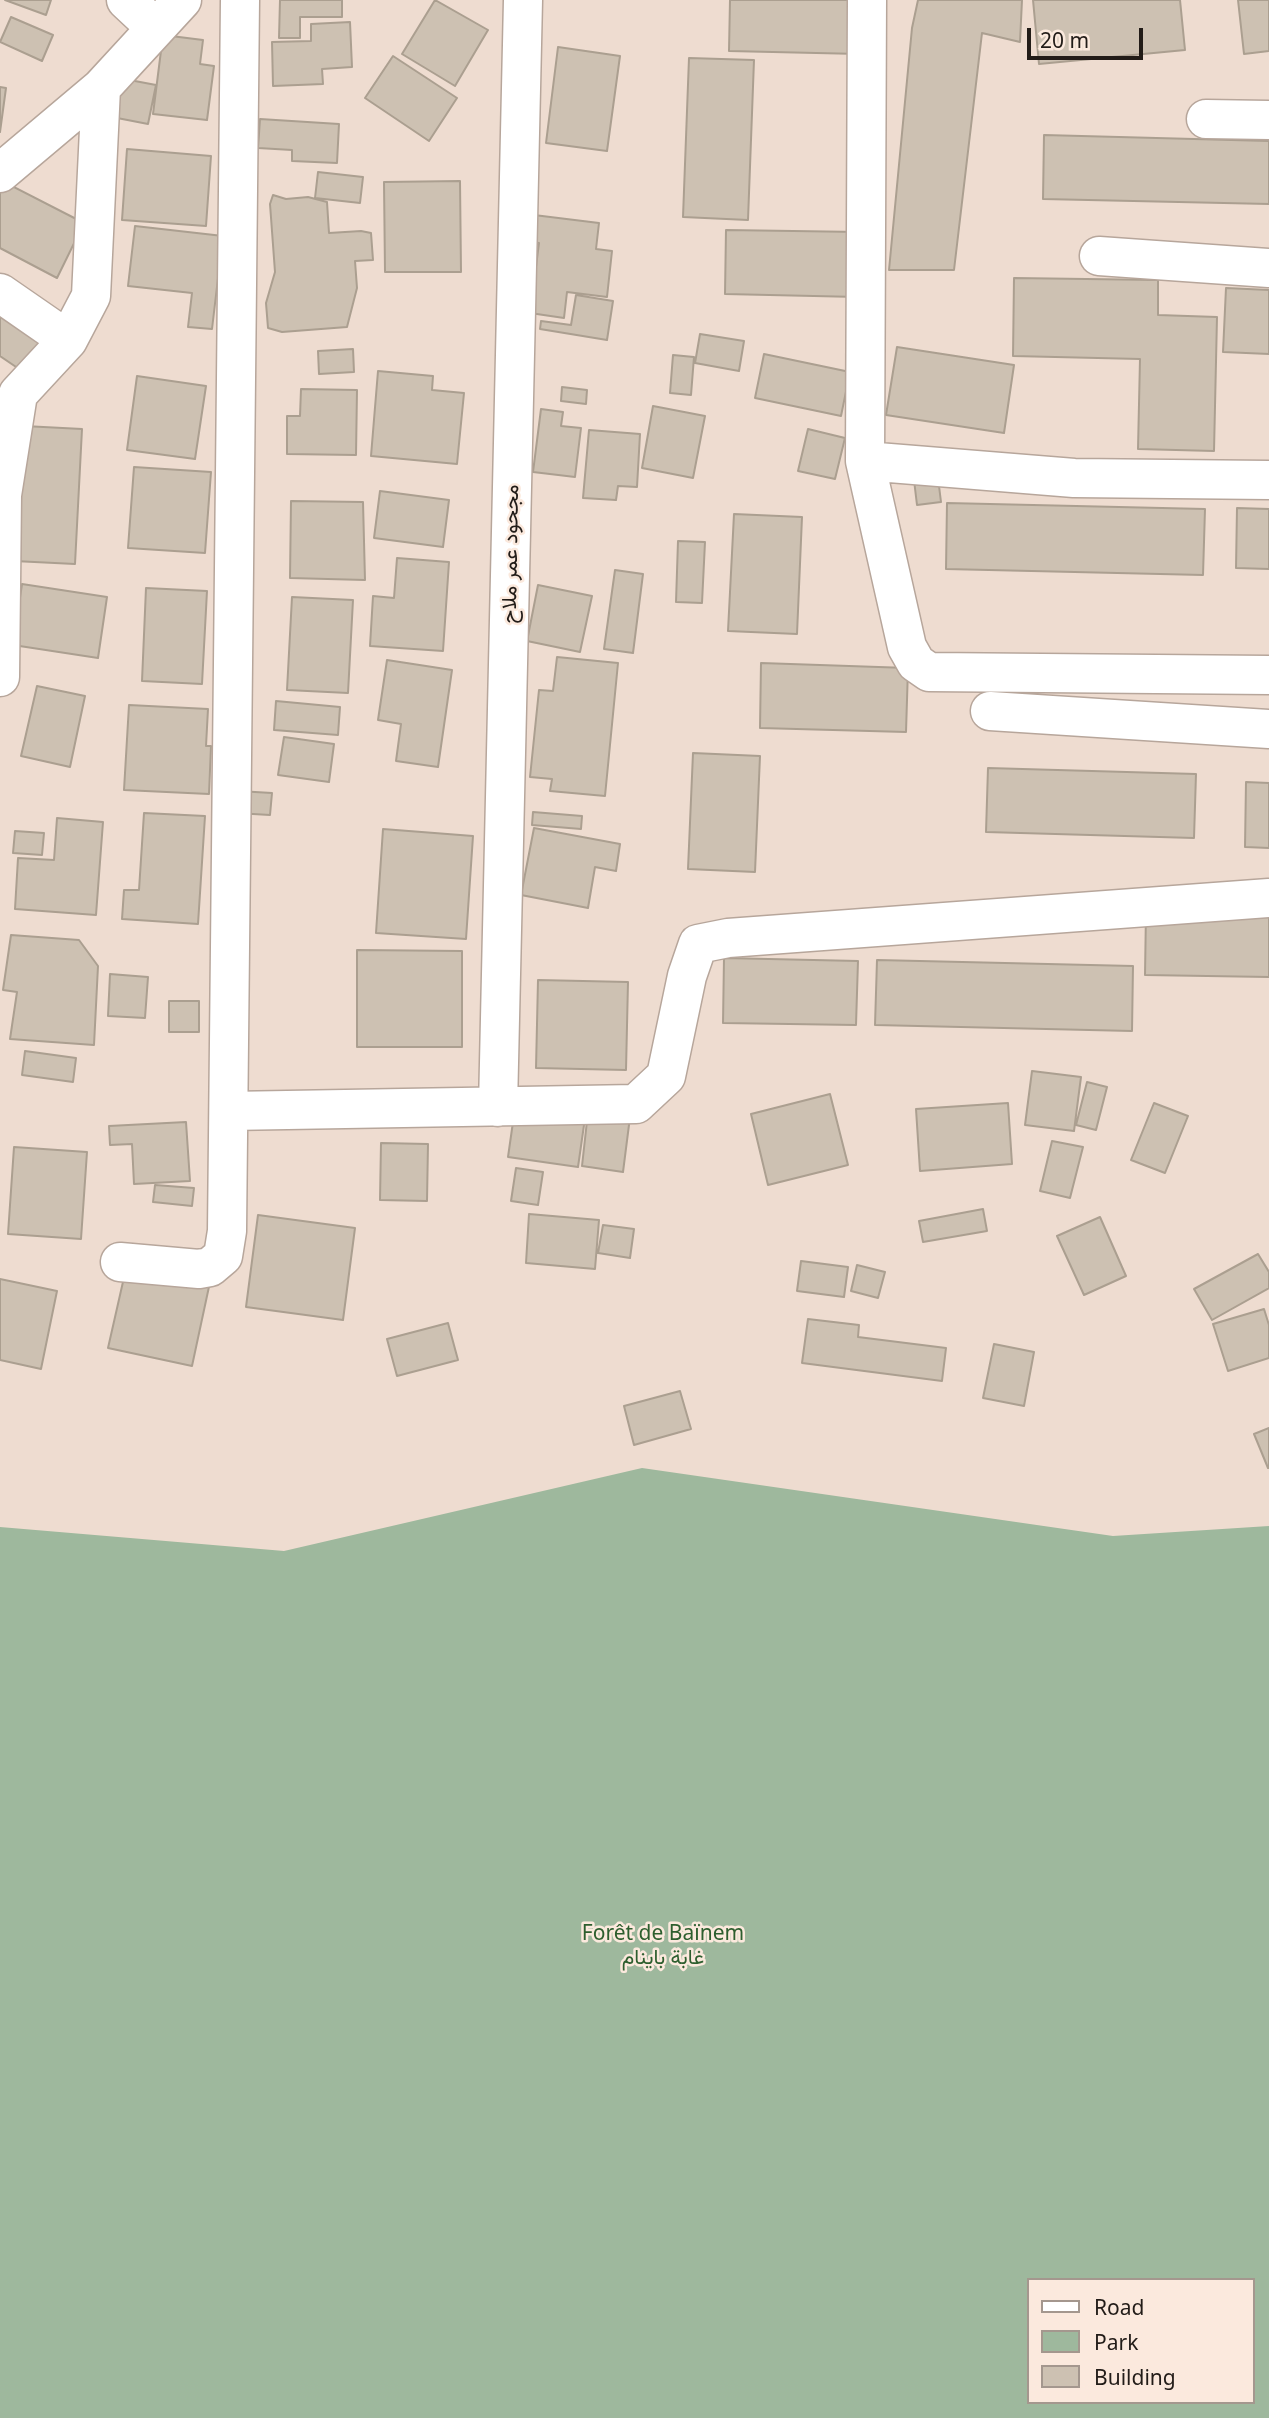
<!DOCTYPE html>
<html>
<head>
<meta charset="utf-8">
<style>
	body { margin:0 }
	#map { position:relative; width:1269px; height:2418px; overflow:hidden; background:#eedcd0; font-family:"Noto Sans",sans-serif }
	canvas { display:block }
	.legend { position:absolute; left:1027px; top:2278px; width:228px; height:126px; box-sizing:border-box; background:#fbe9dd; border:2px solid #a4978e; margin:0; padding:9px 12px; list-style:none; font-size:21px; color:#221c18 }
	.legend li { display:flex; align-items:center; gap:14px; height:35px }
	.legend b { width:35px; border:2px solid #a4978e }
	.scale { position:absolute; left:1027px; top:28px; width:116px; height:32px; box-sizing:border-box; border:4px solid #221c18; border-top:0; padding-left:9px; font-size:21px; line-height:24px; white-space:nowrap; color:#221c18; -webkit-text-stroke:5px #fbe9dd; paint-order:stroke }
</style>
</head>
<body>
<div id="map">
<canvas width="1269" height="2418"></canvas>
<ul class="legend">
<li><b style="height:9px;background:#fff"></b>Road</li>
<li><b style="height:19px;background:#9eb89d"></b>Park</li>
<li><b style="height:19px;background:#cdc1b2"></b>Building</li>
</ul>
<div class="scale">20 m</div>
</div>
<script>
const c = document.querySelector('canvas').getContext('2d');
c.lineJoin = 'round';
function fill(path, color) { c.fillStyle = color; c.fill(path, 'evenodd'); }
function trace(path, color, width, dash) { c.strokeStyle = color; c.lineWidth = width; c.lineCap = dash ? 'butt' : 'round'; c.setLineDash(dash || []); c.stroke(path); }
function drawText(font, color, halo, rows, align = 'center') {
  c.font = font + ' "Noto Sans",Vazirmatn,sans-serif'; c.lineWidth = 5; c.setLineDash([]); c.textBaseline = 'middle'; c.strokeStyle = halo; c.fillStyle = color; for (const [text, x, y, turn = 0] of rows) {
    c.save(); c.translate(x, y); c.rotate((+turn || 0) * Math.PI / 180); c.textAlign = isNaN(turn) ? turn : align; if (halo) c.strokeText(text, 0, 0); c.fillText(text, 0, 0); c.restore();
  }
}
const green = new Path2D(`
	M642 1468 1113 1536 1269 1526V2418H0V1527L284 1551ZM1029 2280H1253V2402H1029Z`);
const building = new Path2D(`
	M5 0H51L46 15Z
	M280 0H342V17H300V38H279Z
	M435 0 488 30 455 86 402 54Z
	M730 0H862L860 54 729 51Z
	M918 0H1022L1020 42 982 33 954 270H889L912 28Z
	M1033 0H1180L1185 50 1039 64Z
	M1238 0H1269V51L1244 54Z
	M11 17 53 35 42 61 0 42Z
	M350 22 352 67 322 69 323 84 273 86 272 42 311 41V24Z
	M163 35 203 40 200 64 214 66 207 120 153 114Z
	M558 47 620 56 607 151 546 143Z
	M393 56 457 98 429 141 365 98Z
	M689 58 754 60 748 220 683 217Z
	M119 78 156 85 148 124 112 117Z
	M0 87 6 88 0 132Z
	M260 119 339 124 337 163 292 161V150L258 148Z
	M1044 135 1269 141V204L1043 199Z
	M127 149 211 156 206 226 122 220Z
	M318 172 363 177 360 203 315 198Z
	M0 180 84 223 57 278 0 248Z
	M460 181 461 272H385L384 182Z
	M273 195 286 199 308 197 327 202 329 233 361 231 371 233 373 260 355 261 357 288 347 327 282 332 268 328 266 303 275 272 270 204Z
	M534 215 599 223 596 249 612 251 607 297 567 292 564 318 530 313 539 243 530 242Z
	M135 226 223 236 212 329 188 327 192 293 128 286Z
	M726 230 860 232 858 297 725 294Z
	M1014 278 1158 280V315L1217 317 1214 451 1138 449 1140 359 1013 356Z
	M1226 288 1269 290V354L1223 352Z
	M576 295 613 301 607 340 540 329 541 321 571 325Z
	M0 314 41 341 22 371 0 356Z
	M700 334 744 341 739 371 695 363Z
	M897 347 1014 365 1004 433 886 415Z
	M353 349 354 372 319 374 318 351Z
	M764 354 850 372 841 416 755 398Z
	M673 355 694 357 691 395 670 393Z
	M378 371 433 376 432 390 464 393 457 464 371 456Z
	M137 376 206 386 195 459 127 450Z
	M562 387 587 390 586 404 561 401Z
	M301 389 357 390 356 455 287 454V416H300Z
	M653 406 705 416 693 478 642 468Z
	M541 409 563 412 561 426 581 428 575 477 533 472Z
	M24 426 82 429 75 564 14 561Z
	M808 429 845 438 835 479 798 471Z
	M589 430 640 434 637 487 618 486 616 500 583 498Z
	M134 467 211 472 205 553 128 548Z
	M938 478 941 502 917 505 914 480Z
	M380 491 449 500 443 547 374 538Z
	M291 501 363 502 365 580 290 578Z
	M947 503 1205 509 1203 575 946 569Z
	M1237 508 1269 509V569L1236 568Z
	M734 514 802 517 797 634 728 631Z
	M678 541 705 542 702 603 676 602Z
	M397 558 449 562 443 651 370 646 373 596 394 598Z
	M615 570 643 574 633 653 604 649Z
	M22 584 107 597 98 658 13 645Z
	M538 585 592 596 580 652 527 641Z
	M146 588 207 591 202 684 142 681Z
	M292 597 353 600 348 693 287 690Z
	M557 657 618 663 605 796 550 791 552 779 530 777 539 690 553 691Z
	M387 660 452 670 438 767 396 761 401 724 378 720Z
	M761 663 908 668 906 732 760 728Z
	M37 686 85 696 70 767 21 756Z
	M276 701 340 707 338 735 274 730Z
	M129 705 208 709 206 746H211L209 794 124 790Z
	M284 737 334 744 329 782 278 775Z
	M693 753 760 756 755 872 688 869Z
	M988 768 1196 774 1194 838 986 832Z
	M1246 782 1269 783V848L1245 847Z
	M238 791 272 793 270 815 236 813Z
	M533 812 582 816 581 829 532 825Z
	M144 813 205 816 198 924 122 919 124 890H139Z
	M57 818 103 822 96 915 15 909 18 858 54 860Z
	M534 828 620 844 616 871 595 867 588 908 521 895Z
	M383 829 473 836 466 939 376 933Z
	M15 831 44 833 42 855 13 853Z
	M1146 911 1269 914V977L1145 975Z
	M11 935 79 940 98 966 94 1045 10 1039 17 992 3 990Z
	M357 950 462 951V1047H357Z
	M724 958 858 961 856 1025 723 1023Z
	M877 960 1133 966 1132 1031 875 1025Z
	M110 974 148 977 145 1018 108 1016Z
	M538 980 628 982 626 1070 536 1068Z
	M169 1001H199V1032H169Z
	M25 1051 76 1058 73 1082 22 1075Z
	M1032 1071 1081 1077 1074 1131 1025 1125Z
	M1087 1082 1107 1087 1096 1130 1076 1125Z
	M830 1094 848 1165 768 1185 751 1114Z
	M1008 1103 1012 1164 920 1171 916 1109Z
	M1154 1103 1188 1116 1165 1173 1131 1160Z
	M515 1108 585 1118 578 1167 508 1157Z
	M588 1112 630 1117 623 1172 582 1166Z
	M186 1122 190 1181 134 1184 132 1144 110 1145 109 1126Z
	M1052 1141 1083 1147 1070 1198 1040 1191Z
	M381 1143 428 1144 427 1201 380 1200Z
	M14 1147 87 1152 81 1239 8 1234Z
	M516 1168 543 1172 538 1205 511 1201Z
	M155 1185 194 1188 192 1206 153 1202Z
	M983 1209 987 1231 923 1242 919 1221Z
	M529 1214 599 1220 595 1269 526 1263Z
	M258 1215 355 1228 343 1320 246 1307Z
	M1100 1217 1126 1276 1084 1295 1057 1236Z
	M603 1225 634 1229 630 1258 598 1253Z
	M1258 1254 1269 1272V1288L1212 1320 1194 1289Z
	M801 1261 848 1267 844 1297 797 1291Z
	M857 1265 885 1272 878 1298 851 1291Z
	M125 1273 210 1282 192 1366 108 1348Z
	M0 1279 57 1291 41 1369 0 1360Z
	M1264 1309 1269 1325V1358L1228 1371 1213 1324Z
	M808 1319 859 1325 858 1337 946 1348 942 1381 802 1363Z
	M448 1323 458 1360 397 1376 387 1339Z
	M994 1344 1034 1352 1024 1406 983 1398Z
	M680 1391 691 1429 634 1445 624 1406Z
	M1269 1428V1468H1268L1254 1434Z`);
const minor = new Path2D(`
	M126 0 156 28
	M1206 119 1269 120
	M0 173 101 88 182 0
	M1099 256 1269 268
	M0 293 68 340
	M865 461 867 0
	M1269 480 1074 478 865 461 907 647 916 663 929 672 1269 675
	M0 677 2 495 18 394 68 340 91 296 101 88
	M990 711 1269 729
	M498 1107 523 0
	M229 1111 636 1104 666 1076 687 976 698 944 728 938 1269 898
	M120 1262 199 1269 210 1267 223 1256 227 1231 240 0`);
const streetNames = [
	["مجحود عمر ملاح",511,554,-89]
];
const parkNames = [
	["Forêt de Baïnem",663,1934],
	["غابة باينام",663,1958]
];
fill(green, '#9eb89d');
fill(building, '#cdc1b2');
trace(building, '#ab9f90', 2);
trace(minor, '#b7a69b', 41);
trace(minor, '#fff', 38);
drawText('21px', '#221c18', '#fbe9dd', streetNames);
drawText('21px', '#2d5e2e', '#fbe9dd', parkNames);
</script>
</body>
</html>
